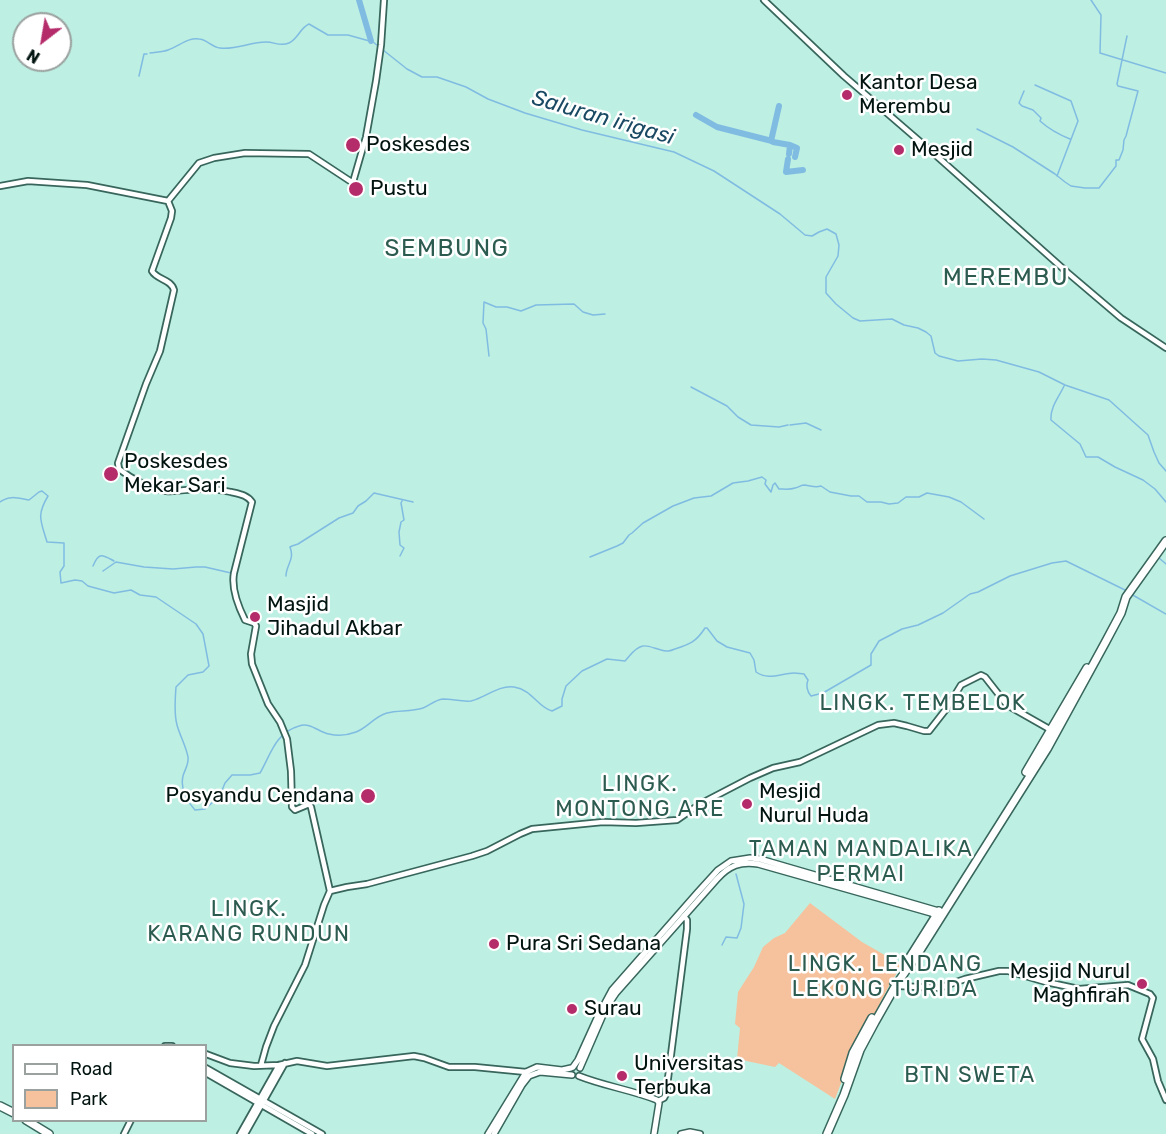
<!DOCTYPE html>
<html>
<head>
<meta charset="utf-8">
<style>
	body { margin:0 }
	#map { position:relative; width:1166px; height:1134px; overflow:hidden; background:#bdefe2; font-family:Rubik,sans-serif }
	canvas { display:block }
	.legend { position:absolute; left:12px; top:1044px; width:195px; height:78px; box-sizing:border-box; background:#fff; border:2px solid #9aa19f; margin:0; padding:8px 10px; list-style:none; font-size:18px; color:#021410 }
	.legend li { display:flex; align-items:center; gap:12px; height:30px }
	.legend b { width:30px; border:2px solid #9aa19f }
	.north { position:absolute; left:12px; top:12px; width:60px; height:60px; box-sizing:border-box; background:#fff; border:2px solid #9aa19f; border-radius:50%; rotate:211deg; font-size:16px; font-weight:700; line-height:24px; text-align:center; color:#021410 }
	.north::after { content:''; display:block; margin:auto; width:21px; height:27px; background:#b52c6b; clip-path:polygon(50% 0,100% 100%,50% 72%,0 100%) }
</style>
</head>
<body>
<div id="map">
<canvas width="1166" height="1134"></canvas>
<ul class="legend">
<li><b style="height:8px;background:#fff"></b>Road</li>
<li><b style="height:16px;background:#f6c29d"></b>Park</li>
</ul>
<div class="north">N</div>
</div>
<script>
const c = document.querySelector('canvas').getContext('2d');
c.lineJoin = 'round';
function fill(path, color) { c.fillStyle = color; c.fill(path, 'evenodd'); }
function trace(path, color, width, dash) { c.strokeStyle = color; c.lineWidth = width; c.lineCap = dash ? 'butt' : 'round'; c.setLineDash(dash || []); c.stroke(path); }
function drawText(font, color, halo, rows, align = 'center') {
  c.font = font + ' Rubik,sans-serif'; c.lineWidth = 5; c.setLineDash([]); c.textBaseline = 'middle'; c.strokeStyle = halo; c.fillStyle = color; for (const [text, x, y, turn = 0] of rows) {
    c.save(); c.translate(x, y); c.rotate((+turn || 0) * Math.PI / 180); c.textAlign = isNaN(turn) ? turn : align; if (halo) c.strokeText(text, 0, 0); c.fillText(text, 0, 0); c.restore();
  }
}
const green = new Path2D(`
	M810 903 862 942 902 965 890 984 876 1011 854 1049 835 1099 779 1063 775 1067 737 1059 740 1028 735 1024 738 992 754 967 763 947 774 938 785 933Z`);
const stream = new Path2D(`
	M1091 0 1101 15 1100 53 1166 73
	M150 53C156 52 163 52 168 50 178 47 188 37 199 39 206 39 212 47 220 48 236 50 250 42 266 42 275 42 280 47 289 43 298 39 300 28 309 24L328 35H348L373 42 407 69 422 77H437L466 87 488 99 525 113 582 130 674 152 714 171 780 214 805 235 812 236 819 232 827 229 836 234 839 245 838 256 826 277V293L836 304 853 318 860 321 892 319 904 325 918 328 926 332 931 336 935 353 939 356 958 361 982 359 996 360 1039 372 1065 385 1109 400 1148 435 1154 452 1159 463 1166 471
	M139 76 144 54H147
	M1035 85 1071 101 1078 121 1057 176
	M1024 91 1019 103 1022 106 1033 110 1041 118 1040 121C1049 129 1060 135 1070 139
	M977 129 1013 147 1055 174 1065 182 1071 186 1085 188H1099L1116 166V160H1119L1123 150 1124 140 1126 136 1138 91 1118 86 1117 84 1127 36
	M489 356 486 329 483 323 484 302 496 307H507L521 311 536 305 574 304 583 312 593 315 605 314
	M1064 386C1059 397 1050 407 1051 420L1080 444 1086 457H1098L1115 467 1143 480 1155 489 1166 502
	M691 387 727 406 738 417 751 425 779 427 788 425
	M790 425 806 423 821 430
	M0 502C9 495 18 498 29 500L39 492 42 491 48 496C36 516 41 521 47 542L64 543V566L60 572 61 583 75 580 82 581 88 586 114 593 131 590 140 595 156 597 196 624 203 634 209 666 203 672 188 675 176 687C175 699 174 714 177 725 180 736 186 746 188 757 189 764 185 769 183 776 180 789 186 800 195 810L205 809 213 802 220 795 225 783 232 775H250L260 773C271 754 275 733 299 726 311 722 318 732 329 734 337 736 348 735 356 732 367 728 375 716 387 713 398 710 411 712 423 708 430 705 435 700 443 699 452 699 462 702 471 701 485 698 498 685 514 687 533 690 537 707 552 711L562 706V699L566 686 582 671 607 659 625 661C630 656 635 647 643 646 648 645 656 649 661 650 667 652 670 651 675 649 690 644 696 642 705 628H707L717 641 727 647 750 653 754 660 756 672C769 681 781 673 794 673 798 673 801 674 804 674L808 680C806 685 807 692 811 696L823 693 871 665V654L879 641 902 629 918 625 943 613 970 594 978 592 1010 576 1052 563 1066 561 1127 591
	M400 556 404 548 400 545 399 532 401 522 404 520 401 503 402 501
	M590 557 617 546 623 543 629 535 632 533 643 523 673 506 694 498 711 496 733 483 748 481 762 477 766 480 765 484 771 492 773 485 775 483 779 489C784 489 790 490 795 488 800 487 800 485 805 485 812 486 815 488 821 486L830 492 851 496H859L867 502H881L889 504 898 503 906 497H919L927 493 949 497 961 502 984 519
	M1159 558 1166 564
	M93 566C99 551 103 555 114 561
	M103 571 116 562 144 567 173 569 196 567H205L231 573
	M286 576C286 565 295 560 290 547L292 546 298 544 339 518 353 513 358 506 366 501 374 493 413 502
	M1131 594 1166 614
	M722 945 726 937 737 938 741 928 744 904 736 874`);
const river = new Path2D(`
	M359 0 371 41
	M696 115 717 127 772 141
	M771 141 779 106
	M773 142 790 145 789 154
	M790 145 797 148 795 157
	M788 159 786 172 803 170`);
const tertiary = new Path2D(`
	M764 0 844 76 931 151 1068 273 1121 318 1166 348
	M0 186 28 181 87 185 168 201
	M330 891 311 807 309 804 307 805 295 810 292 807 291 771 287 739 280 722 268 704 252 664 251 654 256 626 254 623 245 620C238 606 231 589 234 573L252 502C247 495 240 494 231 492 220 490 210 488 199 489 187 489 177 492 166 491 149 488 133 480 119 469L118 463 146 384 160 351 174 290C171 279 157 280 152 271L171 218 172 211 168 201 199 163 214 158 245 153 309 154 350 181 353 182 366 137 376 81 381 45 384 0
	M893 983 899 986 939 988 965 979 999 971H1008L1046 982 1079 989 1128 985 1150 994 1153 998 1142 1039 1153 1059 1158 1081 1166 1100
	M165 1046H172
	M206 1054 230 1063 254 1066 279 1065 297 1061 327 1066 414 1056 424 1058 449 1067H475L526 1072
	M261 1065 266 1047 274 1026 305 965 324 905 330 891 347 887 367 884 472 856 487 851 520 834 532 829 603 822 636 823 677 820 700 804 750 778 773 768 800 762 878 725 894 723 907 726 924 731H929L947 708 961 685 981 675 985 677 1007 705 1051 730
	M206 1068 322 1134
	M206 1073 312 1134
	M658 1101 664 1098 666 1094 687 929V920L684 916
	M124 1134 131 1120
	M240 1134 279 1065
	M245 1134 285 1063`);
const secondary = new Path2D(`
	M573 1067 578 1060 598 1016 612 990 698 892 718 870 731 861 750 858 760 859 942 912
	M580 1068 606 1008 616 993 717 879C729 866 740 861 758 864L931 913 939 918
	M579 1076C604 1086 632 1090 657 1100L659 1103 654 1134
	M488 1134 526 1072 537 1067 562 1070 571 1068
	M494 1134 522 1085 529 1076 540 1072 572 1075
	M681 1134 690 1132 700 1134`);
const trunk = new Path2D(`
	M1026 772 1087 668
	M905 965 939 911
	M845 1079 853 1053 872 1018
	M0 1106 14 1113
	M26 1120 49 1134
	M827 1134 844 1095 860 1050 875 1022 896 985 919 952 1047 749 1105 643 1121 613 1126 597 1166 541`);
const markers = [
	[847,95,6,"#b52c6b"],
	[353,145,8,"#b52c6b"],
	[899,150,6,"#b52c6b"],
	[356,189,8,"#b52c6b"],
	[111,474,8,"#b52c6b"],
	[255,617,6,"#b52c6b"],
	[368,796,8,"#b52c6b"],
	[747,804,6,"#b52c6b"],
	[494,944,6,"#b52c6b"],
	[1142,984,6,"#b52c6b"],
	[572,1009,6,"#b52c6b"],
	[622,1076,6,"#b52c6b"]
];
const poiNames = [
	["Kantor Desa",859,83],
	["Merembu",859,107],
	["Poskesdes",366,145],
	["Mesjid",911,150],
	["Pustu",370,189],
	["Poskesdes",124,462],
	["Mekar Sari",124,486],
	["Masjid",267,605],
	["Jihadul Akbar",267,629],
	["Mesjid",759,792],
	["Nurul Huda",759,816],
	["Posyandu Cendana",354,796,"right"],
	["Pura Sri Sedana",506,944],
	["Mesjid Nurul",1130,972,"right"],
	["Maghfirah",1130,996,"right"],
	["Surau",584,1009],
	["Universitas",634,1064],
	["Terbuka",634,1088]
];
const waterNames = [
	["Saluran irigasi",603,118,16]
];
const neighbourhoodNames = [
	["LINGK. TEMBELOK",923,704],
	["LINGK.",640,785],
	["MONTONG ARE",640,810],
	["TAMAN MANDALIKA",861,850],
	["PERMAI",861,875],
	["LINGK.",249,910],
	["KARANG RUNDUN",249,935],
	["LINGK. LENDANG",885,965],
	["LEKONG TURIDA",885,990],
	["BTN SWETA",970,1076]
];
const quarterNames = [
	["SEMBUNG",447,249],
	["MEREMBU",1006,278]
];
fill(green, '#f6c29d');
trace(stream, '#80bce2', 1.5);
trace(river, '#80bce2', 6);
trace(tertiary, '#38665c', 8);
trace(secondary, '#38665c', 8);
trace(trunk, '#38665c', 10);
trace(tertiary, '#fff', 4.5);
trace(secondary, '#fff', 5);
trace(trunk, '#fff', 7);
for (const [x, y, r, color] of markers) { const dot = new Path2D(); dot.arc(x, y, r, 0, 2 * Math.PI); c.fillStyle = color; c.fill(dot); trace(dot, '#fff', 2); }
drawText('21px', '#021410', '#fff', poiNames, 'left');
drawText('italic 22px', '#1a4963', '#fff', waterNames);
c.letterSpacing = '1.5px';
drawText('22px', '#2c5b50', '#fff', neighbourhoodNames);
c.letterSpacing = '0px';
c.letterSpacing = '1.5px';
drawText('24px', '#2c5b50', '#fff', quarterNames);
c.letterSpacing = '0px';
</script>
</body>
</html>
